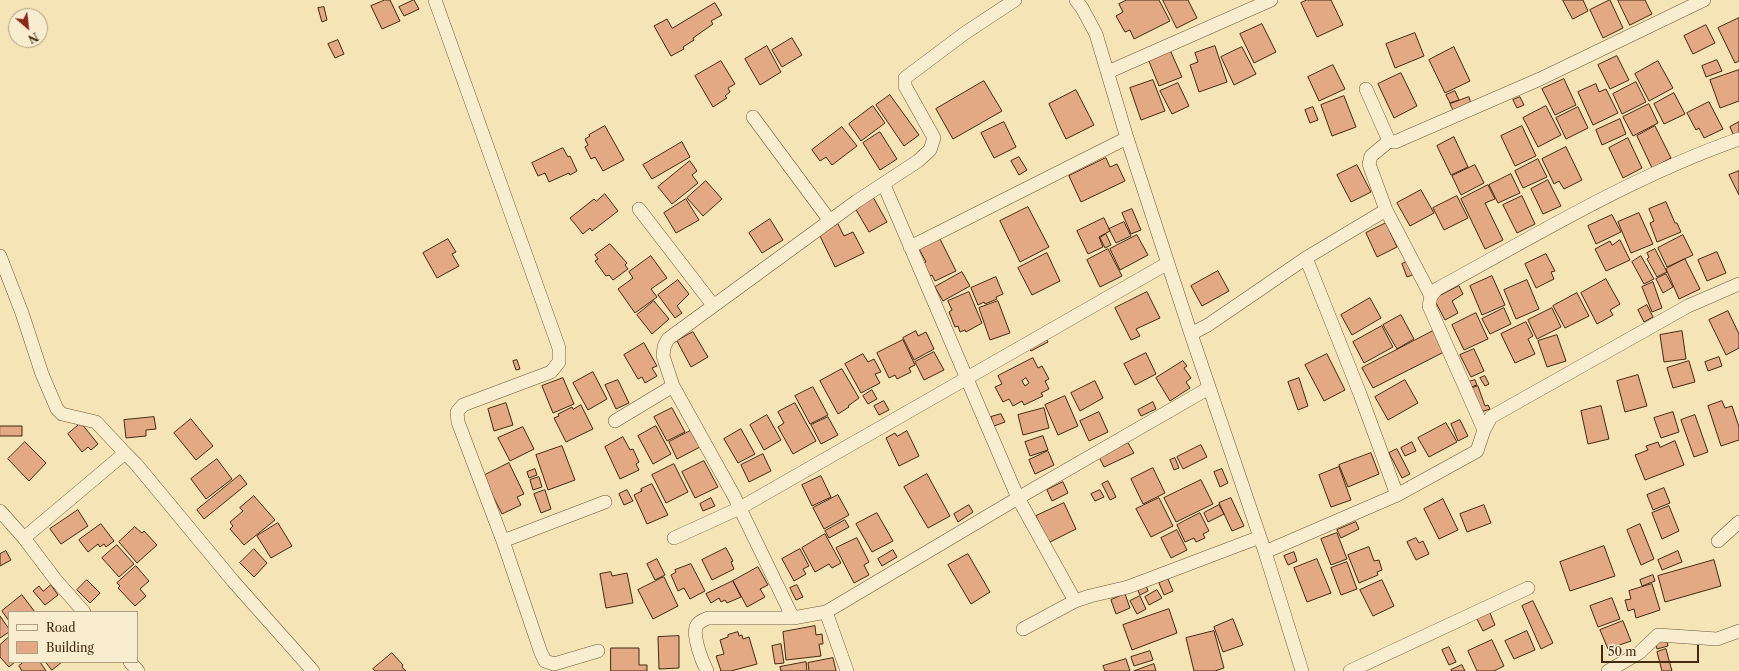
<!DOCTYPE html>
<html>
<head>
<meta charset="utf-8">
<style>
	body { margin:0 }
	#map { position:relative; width:1739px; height:671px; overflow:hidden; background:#f5e4b5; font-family:"Libre Caslon Text",serif }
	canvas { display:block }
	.legend { position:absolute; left:8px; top:611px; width:130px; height:52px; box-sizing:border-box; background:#f8edcf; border:1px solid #b09f82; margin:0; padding:5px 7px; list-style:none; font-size:12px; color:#44290f }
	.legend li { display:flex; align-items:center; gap:8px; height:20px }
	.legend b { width:20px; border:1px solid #b09f82 }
	.north { position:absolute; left:8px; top:8px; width:40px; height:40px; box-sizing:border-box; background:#f8edcf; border:1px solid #b09f82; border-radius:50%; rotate:152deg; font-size:11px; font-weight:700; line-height:16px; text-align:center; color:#44290f }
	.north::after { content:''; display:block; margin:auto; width:14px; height:18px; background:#8f2418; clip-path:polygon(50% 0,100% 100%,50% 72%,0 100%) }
	.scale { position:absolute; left:1601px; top:645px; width:98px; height:18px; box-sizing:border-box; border:2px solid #44290f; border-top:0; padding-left:5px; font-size:12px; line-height:14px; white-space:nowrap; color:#44290f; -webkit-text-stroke:3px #f8edcf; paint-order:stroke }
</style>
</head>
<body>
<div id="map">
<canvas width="1739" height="671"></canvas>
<ul class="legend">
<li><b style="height:5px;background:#f8edcf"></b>Road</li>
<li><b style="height:11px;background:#e2a984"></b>Building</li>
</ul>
<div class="north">N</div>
<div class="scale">50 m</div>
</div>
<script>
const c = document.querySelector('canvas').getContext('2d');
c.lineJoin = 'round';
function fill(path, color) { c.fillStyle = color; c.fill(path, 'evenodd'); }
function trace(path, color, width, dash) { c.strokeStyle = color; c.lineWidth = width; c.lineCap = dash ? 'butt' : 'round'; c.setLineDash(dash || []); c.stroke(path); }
const building = new Path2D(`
	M385 0H390L400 21 382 29 371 6Z
	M414 0 419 9 404 16 399 7Z
	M1127 0H1159L1170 21 1134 39 1130 30 1125 32 1116 16 1123 12 1119 4Z
	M1163 0H1188L1197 18 1177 28Z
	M1307 0H1331L1343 25 1317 37 1301 3Z
	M1563 0H1583L1588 11 1573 19Z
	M1610 0 1623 28 1603 38 1590 10Z
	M1618 0H1645L1652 14 1630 25Z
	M715 3 722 15 711 21 713 24 693 38 694 40 683 47 684 49 671 56 654 26 667 19 672 28Z
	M324 7 327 20 322 22 318 8Z
	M1739 18V61L1735 63 1718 28Z
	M1262 24 1276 52 1254 63 1240 34Z
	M1706 25 1715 43 1693 54 1684 36Z
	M1415 33 1424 56 1395 68 1386 44Z
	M792 38 802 55 782 67 772 50Z
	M338 40 344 54 335 58 328 44Z
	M767 46 781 72 760 85 745 59Z
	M1215 46 1227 82 1199 92 1190 65 1198 62 1195 53Z
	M1242 47 1256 74 1234 85 1221 57Z
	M1454 47 1470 81 1445 93 1429 60Z
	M1170 50 1182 77 1159 86 1148 59Z
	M1617 56 1629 80 1610 89 1598 65Z
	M1717 60 1722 71 1706 77 1702 66Z
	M721 61 735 84 728 88 730 92 725 96 727 98 713 107 695 76Z
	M1658 61 1673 88 1649 101 1635 74Z
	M1333 65 1345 89 1319 101 1308 77Z
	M1739 70V101L1720 108 1710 80Z
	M1401 73 1417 106 1394 118 1378 84Z
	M1564 79 1576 105 1555 115 1542 89Z
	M1153 80 1165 111 1141 120 1130 88Z
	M984 81 1002 111 953 139 936 109Z
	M1636 82 1646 102 1622 114 1613 94Z
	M1178 83 1189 106 1172 114 1160 91Z
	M1596 84 1599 92 1606 89 1618 113 1593 125 1578 92Z
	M1076 90 1094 125 1066 139 1049 104Z
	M1455 91 1459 100 1450 103 1446 95Z
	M1674 93 1685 114 1664 124 1654 104Z
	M890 95 919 135 904 146 876 105Z
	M1344 96 1356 127 1332 136 1321 105Z
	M1469 97 1471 104 1453 110 1450 104Z
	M1520 97 1524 105 1517 108 1513 100Z
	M1709 102 1723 129 1704 138 1699 128 1696 130 1687 113Z
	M1649 104 1658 123 1633 136 1623 117Z
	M873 106 885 123 861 141 849 124Z
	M1546 106 1561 135 1538 147 1523 118Z
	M1313 107 1318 120 1310 123 1305 110Z
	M1578 107 1588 128 1566 139 1556 118Z
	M1620 119 1626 134 1602 145 1596 130Z
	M1004 122 1016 147 994 158 981 133Z
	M1739 122V133L1734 136 1730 127Z
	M605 126 624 160 603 171 595 157 591 159 585 147 588 145 585 139 590 136 589 135Z
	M1522 126 1536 156 1515 166 1501 136Z
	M1655 126 1671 158 1652 168 1637 136Z
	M842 127 857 146 832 165 826 157 820 161 812 150Z
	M880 132 897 159 880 170 863 143Z
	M1454 137 1468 167 1451 175 1437 146Z
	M1628 138 1642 168 1623 178 1609 148Z
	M682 142 690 157 652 179 643 165Z
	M1566 147 1582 180 1564 189 1559 181 1554 184 1542 159Z
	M563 148 568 157 570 156 577 171 570 175 569 173 549 182 545 173 538 176 532 163Z
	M1019 157 1027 170 1019 175 1011 161Z
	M1106 158 1110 167 1117 164 1125 181 1081 202 1069 176Z
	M1538 159 1547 177 1523 188 1515 171Z
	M690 161 697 171 692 175 698 183 672 204 658 187Z
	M1357 165 1371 192 1351 202 1337 175Z
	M1475 165 1484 183 1461 195 1452 176Z
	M1739 171V195L1729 175Z
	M1511 174 1520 193 1498 203 1489 185Z
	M1548 180 1561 206 1543 214 1531 189Z
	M706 181 722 199 703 216 687 198Z
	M1488 185 1495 199 1485 203 1503 240 1485 249 1461 199Z
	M1421 190 1434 213 1410 226 1397 203Z
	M605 194 618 211 592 231 590 228 583 234 570 218 594 199 596 201Z
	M1457 196 1468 218 1444 230 1433 208Z
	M1522 196 1535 224 1517 233 1503 205Z
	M873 197 887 222 869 232 855 208Z
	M686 199 699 220 676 233 664 213Z
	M1666 202 1675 223H1677L1681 232 1657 242 1650 223 1654 221 1649 209Z
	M1028 207 1049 247 1020 262 1000 221Z
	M1132 209 1141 230 1131 234 1122 213Z
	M1639 213 1653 244 1631 253 1618 222Z
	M1612 215 1621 232 1596 244 1588 226Z
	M1104 218 1110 231 1099 237 1103 247 1088 254 1077 231Z
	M770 219 783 240 762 253 749 233Z
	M1124 222 1131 236 1116 243 1109 229Z
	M1386 223 1397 247 1377 257 1366 233Z
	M838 224 844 236 853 232 864 253 835 267 819 234Z
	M1106 234 1111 245 1105 248 1100 238Z
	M1137 235 1148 255 1120 270 1110 249Z
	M1683 235 1693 255 1667 267 1658 248Z
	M448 239 456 252 452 254 459 266 437 278 423 253Z
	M940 239 956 271 935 281 932 275 929 276 922 264 926 262 919 249Z
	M1620 240 1630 260 1606 271 1595 249 1610 241 1612 245Z
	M610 244 627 263 625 265 628 269 613 280 609 275 606 276 595 261 598 259 595 255Z
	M1108 249 1122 276 1100 287 1087 260Z
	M1655 249 1667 272 1657 277 1647 259 1649 257 1647 253Z
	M1717 252 1726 273 1707 281 1698 260Z
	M1047 253 1060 281 1032 295 1018 268Z
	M1546 254 1555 271 1551 272 1554 279 1536 288 1525 264Z
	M651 256 667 278 651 289 657 297 635 313 618 289 633 278 629 272Z
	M1641 256 1654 279 1644 284 1632 262Z
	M1685 259 1700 289 1679 299 1666 269Z
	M1410 260 1415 274 1407 277 1402 264Z
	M1218 271 1229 291 1202 306 1191 286Z
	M962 272 970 286 943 301 935 287Z
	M1666 274 1673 287 1663 293 1656 279Z
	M1492 276 1505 305 1482 315 1470 286Z
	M996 277 1003 294 996 297 997 299 985 304 984 302 978 305 971 288Z
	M1606 279 1620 304 1610 310 1613 315 1597 324 1581 293Z
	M678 280 689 294 677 306 682 313 675 318 658 295Z
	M1527 280 1539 309 1516 319 1504 290Z
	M1653 282 1662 308 1652 312 1642 287Z
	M1459 286 1463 294 1452 301 1458 313 1445 320 1434 299Z
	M969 292 982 323 966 332 965 330 960 332 958 326 955 327 949 312 952 310 948 301Z
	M1147 292 1160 318 1136 329 1140 336 1131 340 1115 308Z
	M1577 293 1589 316 1565 328 1553 306Z
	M1370 298 1381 318 1352 335 1341 315Z
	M654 301 669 319 652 334 637 315Z
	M998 301 1010 333 990 340 979 308Z
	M1647 305 1653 317 1644 322 1638 310Z
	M1504 308 1511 324 1490 334 1482 319Z
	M1552 308 1561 327 1537 339 1528 320Z
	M1728 311 1739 334V348L1726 355 1709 320Z
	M1476 313 1488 339 1464 350 1452 325Z
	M1401 315 1414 339 1397 349 1383 325Z
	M1526 322 1533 336 1528 339 1535 354 1515 363 1501 334Z
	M1382 326 1393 347 1364 363 1353 342Z
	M916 331 918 336 926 332 934 349 914 360 903 338Z
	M1433 331 1444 352 1373 388 1362 368Z
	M1682 331 1686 359 1664 362 1660 335Z
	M693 332 708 357 691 367 677 341Z
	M1044 335 1048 342 1031 351 1027 344Z
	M1557 335 1566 361 1547 367 1538 341Z
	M903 340 915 365 909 368 911 372 897 379 895 375 889 378 877 353Z
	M644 343 657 366 652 368 657 376 645 383 642 377 638 379 624 355Z
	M1474 349 1484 371 1471 377 1460 355Z
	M934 352 944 370 924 380 915 362Z
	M1146 353 1156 374 1135 385 1124 364Z
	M863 354 868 362 874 359 881 372 875 374 880 383 861 393 845 364Z
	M1327 354 1345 390 1324 401 1305 365Z
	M1719 357 1722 366 1708 371 1705 362Z
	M1033 358 1038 368 1042 366 1049 379 1045 381 1049 389 1041 393 1043 396 1024 405 1022 401 1013 406 1009 399 1003 402 995 387 1002 384 998 376ZM1026 378 1029 383 1025 386 1022 381Z
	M517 360 520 369 516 370 513 361Z
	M1183 361 1187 366 1184 368 1191 378 1186 382 1190 388 1170 401 1156 378Z
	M1689 361 1695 382 1673 388 1667 368Z
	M842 369 859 398 848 406 849 407 838 414 820 381Z
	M593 372 607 399 588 410 573 383Z
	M1638 375 1647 406 1625 412 1617 381Z
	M1485 376 1489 384 1485 386 1480 378Z
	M563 378 574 404 553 413 542 386Z
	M1299 378 1308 406 1298 410 1288 382Z
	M618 380 629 403 616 409 605 385Z
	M1405 380 1418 403 1388 420 1375 397Z
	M1475 380 1477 385 1471 387 1468 382Z
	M1095 381 1103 398 1080 411 1071 393Z
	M1478 386 1485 406 1488 405 1490 409 1478 413 1470 389Z
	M813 387 828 415 810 424 795 396Z
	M872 390 877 399 868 404 863 396Z
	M1065 396 1078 426 1058 435 1045 405Z
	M884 401 889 410 879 415 874 406Z
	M1722 401 1725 408 1732 406 1739 427V440L1721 446 1708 406Z
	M1153 402 1156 409 1141 416 1138 410Z
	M506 403 513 425 494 431 488 409Z
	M795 403 816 441 793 454 778 427 784 423 778 412Z
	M581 405 593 429 566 442 554 418 559 416 558 414 572 407 573 409Z
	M1601 406 1609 439 1588 444 1581 411Z
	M672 408 685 432 667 441 654 417Z
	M1044 408 1049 428 1023 435 1018 415Z
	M1099 412 1108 432 1089 441 1080 421Z
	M1673 412 1679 432 1661 438 1654 418Z
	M1001 414 1005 422 994 426 991 417Z
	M767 415 781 440 764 450 750 425Z
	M1695 415 1708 452 1694 457 1681 420Z
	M154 417 156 429 146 430V436L126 438 124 420Z
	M828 417 838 435 821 444 811 425Z
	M191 419 213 446 196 460 174 433Z
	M1460 420 1468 436 1458 441 1451 424Z
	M81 423 98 444 91 450 88 447 82 452 68 434Z
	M1446 423 1457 442 1429 457 1418 438Z
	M0 426H22V436H0Z
	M656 426 671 454 653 464 638 436Z
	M523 427 534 449 510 461 498 438Z
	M741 429 755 454 738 463 724 439Z
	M692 430 700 447 677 459 669 442Z
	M907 431 919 456 899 466 886 438 895 433 897 436Z
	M1043 436 1048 450 1030 456 1025 442Z
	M623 437 630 450 633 449 639 462 636 464 639 470 620 479 605 447Z
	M1675 441 1684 465 1645 480 1635 455 1648 450 1646 446 1658 442 1660 447Z
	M25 442 46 463 29 481 8 459Z
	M1412 442 1416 451 1405 456 1401 448Z
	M1128 443 1134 453 1104 467 1099 457Z
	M1201 445 1207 457 1183 469 1177 457Z
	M562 446 575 480 548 490 536 455Z
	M1397 449 1410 474 1402 478 1389 453Z
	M1048 451 1054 465 1035 474 1029 460Z
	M1371 453 1379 474 1348 487 1339 465Z
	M763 454 771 471 749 482 741 465Z
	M1175 458 1179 468 1174 470 1170 460Z
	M217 459 232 479 206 499 191 479Z
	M704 461 718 487 695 498 682 472Z
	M509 463 524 494 517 497 521 505 502 514 483 476Z
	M674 464 688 492 666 503 652 475Z
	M1339 467 1351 500 1331 507 1319 475Z
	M1153 468 1165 493 1143 504 1131 479Z
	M535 469 537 475 529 478 527 472Z
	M1222 469 1228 483 1220 487 1214 472Z
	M927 474 950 516 928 528 904 487Z
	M240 475 247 484 204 519 197 510Z
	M821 476 831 497 812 506 802 485Z
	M539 477 542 487 533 490 530 480Z
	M1201 480 1213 504 1176 522 1164 498Z
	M1108 481 1116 497 1110 500 1102 484Z
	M1063 482 1068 493 1052 501 1047 490Z
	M652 484 668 515 647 524 634 495 642 491 641 489Z
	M1664 488 1670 503 1653 510 1647 495Z
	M545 490 551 509 541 513 534 494Z
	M627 490 633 501 624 505 619 494Z
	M1100 490 1104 497 1095 501 1091 494Z
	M838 495 849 515 824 529 813 508Z
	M254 496 275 520 244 545 230 529 233 526 230 522 243 511 240 508Z
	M711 498 715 506 703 511 700 504Z
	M1159 498 1173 526 1151 537 1136 509Z
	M1231 498 1244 526 1232 531 1219 503Z
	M1443 499 1458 530 1439 539 1424 509Z
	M1064 503 1076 529 1048 543 1036 516Z
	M969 505 973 512 958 522 954 514Z
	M1219 505 1224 514 1208 522 1204 513Z
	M1484 505 1491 523 1467 532 1460 514Z
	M1669 506 1679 531 1662 539 1652 513Z
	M78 510 88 526 61 544 50 529Z
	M877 513 893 541 872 552 856 524Z
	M1200 513 1209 531 1203 534 1205 538 1196 542 1194 538 1185 542 1177 525Z
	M845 520 849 527 829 538 825 531Z
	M1356 522 1359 529 1341 538 1337 530Z
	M278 523 292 546 271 558 257 536Z
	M101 524 114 541 106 547 104 544 100 547 98 544 88 552 79 540Z
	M1640 524 1654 559 1641 565 1627 530Z
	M135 527 142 533 144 531 157 545 137 563 119 542Z
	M1177 530 1187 550 1171 558 1161 538Z
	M1337 533 1347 559 1331 565 1321 539Z
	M825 534 841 563 832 568 829 564 815 572 802 548Z
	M857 538 869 562 864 565 869 575 854 583 836 548Z
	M1416 538 1419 543 1423 541 1429 554 1416 560 1407 542Z
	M117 545 134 564 119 577 102 558Z
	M1604 546 1615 576 1570 591 1560 562Z
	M1369 547 1374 561 1379 560 1382 570 1377 572 1378 575 1359 583 1348 555Z
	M726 548 733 561 731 562 734 569 712 580 702 560Z
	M254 549 267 563 254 577 240 563Z
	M800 549 809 566 803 569 806 574 794 581 782 559Z
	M893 550 897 557 882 566 878 559Z
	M6 551 11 560 0 566V554Z
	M1678 551 1682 562 1662 570 1658 560Z
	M1294 552 1297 561 1288 565 1284 556Z
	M968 554 990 592 971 604 948 565Z
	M657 559 665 575 655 580 647 564Z
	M1317 559 1331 593 1307 602 1294 568Z
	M1714 560 1721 586 1665 602 1658 576Z
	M1347 562 1357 589 1341 595 1331 568Z
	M691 564 705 591 690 599 684 588 678 591 671 575 676 572 675 570Z
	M136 566 149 581 140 589 146 596 135 606 118 588 120 586 117 583Z
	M758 567 768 585 760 589 765 597 747 607 733 581Z
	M611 572 612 576 627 573 633 603 606 608 600 574Z
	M1653 575 1655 581 1642 586 1640 580Z
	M664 577 678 606 653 619 638 590Z
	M1168 579 1173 591 1164 595 1159 583Z
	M87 580 100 593 90 603 77 590Z
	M1382 580 1394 606 1373 616 1360 590Z
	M733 581 741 597 727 603 725 600 721 602 719 598 711 603 706 594Z
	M1652 584 1660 610 1636 618 1634 609 1628 611 1625 600 1631 599 1629 591Z
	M51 585 58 595 45 605 33 591 39 586 43 591Z
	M797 585 803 597 796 600 790 588Z
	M1146 585 1148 591 1140 595 1137 589Z
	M1157 590 1162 598 1149 605 1145 597Z
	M1125 594 1130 608 1116 614 1111 600Z
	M22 595 35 612H9V621L2 611Z
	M1140 596 1146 609 1137 614 1130 601Z
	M1612 598 1620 619 1598 627 1590 606Z
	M1533 601 1553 643 1541 649 1522 606Z
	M1169 609 1177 633 1132 650 1123 625Z
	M1490 613 1495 625 1483 631 1477 619Z
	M0 616 9 629V632L0 638Z
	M1233 619 1243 645 1223 652 1214 627Z
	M1623 621 1631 641 1608 649 1600 630Z
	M815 626 816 635 822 634 823 644H819L821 656 786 660 783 632Z
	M1214 631 1224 668 1215 671H1194L1186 638Z
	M1527 631 1535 650 1514 659 1505 641Z
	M738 632 739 636 742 635 743 639 749 637 757 664 731 671H721L716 656 724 654 720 640 728 637V635Z
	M679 636V668L659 669 658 637Z
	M9 637V662H15L9 667 0 657V645Z
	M1666 638 1668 646 1657 649 1655 641Z
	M1492 640 1504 666 1494 671H1477L1468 651Z
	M781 644 784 663 775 664 772 646Z
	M1449 647 1456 662 1449 665 1442 650Z
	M611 648H639V665H647V671H611Z
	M1666 649 1672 671H1662L1657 652Z
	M1150 651 1153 660 1134 666 1131 657Z
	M392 653 403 665 402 667 406 671H375L373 669Z
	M833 658 836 671H809L808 663Z
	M1126 659 1130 671H1105L1103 666Z
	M24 662H40L46 671H22L19 666Z
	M46 662H62L52 670Z
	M806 662 807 671H781L780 667Z
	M1154 664 1156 671H1134Z
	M1462 665 1465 671H1452L1451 670Z`);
const minor = new Path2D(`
	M435 0 559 348V362L551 372 463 405 457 412 458 422 503 541 541 653 545 661 554 664 598 651
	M1076 0 1082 8 1096 34 1127 138 1191 334 1265 552 1302 671
	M1108 72 1271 0
	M1366 89 1389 141
	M753 117 830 221
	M884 185 1018 498 1075 601
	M639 209 713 305
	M910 247 1127 138
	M0 256 22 313 42 374 57 409 62 414 96 422 125 453
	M1306 258 1360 394 1397 495
	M1431 296 1437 289C1536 235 1633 176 1739 139
	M1191 334 1208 325 1306 258 1386 210
	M615 421 673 386
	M1484 430 1429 306 1431 296 1386 210 1369 164 1371 156 1389 141 1395 142 1540 79 1704 0
	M0 511 24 538 55 579 84 612
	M24 538 125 453 136 464 233 581 313 671
	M674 538 740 508 1168 263
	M503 541 605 502
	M1718 541 1739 522
	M1265 552 1397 495 1477 451 1484 430 1491 417 1688 306 1739 284
	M826 612 847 671
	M793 618 734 496 673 386 663 356 664 347 668 339 857 201 918 161 930 150 934 138 905 86V78L965 33 1015 0
	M1023 629 1075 601 1090 596 1128 587 1260 537
	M130 662 138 671
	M707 671C702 661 693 638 696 627 698 622 703 620 708 618H793L826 612 1018 498 1209 388
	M1350 671 1528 588
	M1608 671 1639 653 1658 635 1717 639 1739 631`);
fill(building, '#e2a984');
trace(building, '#44290f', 1);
trace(minor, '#705838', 14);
trace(minor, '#f8edcf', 13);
</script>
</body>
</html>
